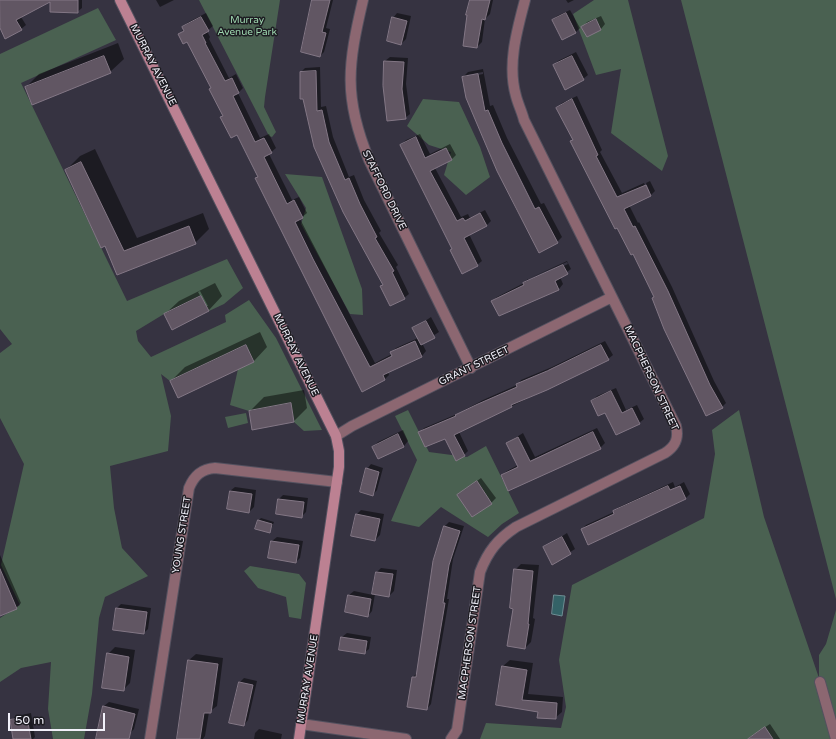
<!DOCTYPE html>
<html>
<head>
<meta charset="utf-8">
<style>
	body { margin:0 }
	#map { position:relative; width:836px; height:739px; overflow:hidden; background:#363341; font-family:"Varela Round",sans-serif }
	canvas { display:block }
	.scale { position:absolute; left:8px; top:713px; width:97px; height:18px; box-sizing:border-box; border:2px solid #f2f1fa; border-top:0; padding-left:5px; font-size:12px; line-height:14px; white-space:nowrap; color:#f2f1fa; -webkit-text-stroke:3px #1d1c22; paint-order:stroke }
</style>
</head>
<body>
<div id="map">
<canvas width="836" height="739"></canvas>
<div class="scale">50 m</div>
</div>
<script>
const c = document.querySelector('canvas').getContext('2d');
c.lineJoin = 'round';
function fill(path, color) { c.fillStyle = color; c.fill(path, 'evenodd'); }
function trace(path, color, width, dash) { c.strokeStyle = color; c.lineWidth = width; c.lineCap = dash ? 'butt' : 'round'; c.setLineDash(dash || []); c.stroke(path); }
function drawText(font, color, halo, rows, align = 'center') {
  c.font = font + ' "Varela Round",sans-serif'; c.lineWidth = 3; c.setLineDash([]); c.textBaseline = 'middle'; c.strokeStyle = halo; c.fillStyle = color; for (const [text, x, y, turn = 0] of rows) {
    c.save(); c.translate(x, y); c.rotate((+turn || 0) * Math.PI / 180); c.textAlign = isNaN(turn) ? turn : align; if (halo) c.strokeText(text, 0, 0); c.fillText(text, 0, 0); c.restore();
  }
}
const green = new Path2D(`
	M199 0H280L265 97 264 107 276 132 272 137 269 136Z
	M594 0H628L668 156 662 171 611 133 621 69 596 75 573 14Z
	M681 0H836V599Z
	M98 8 116 40 21 83 127 301 227 259 243 288 224 304 209 311 201 296 164 314 136 331 138 341 151 357 226 322 225 315 249 300 276 338 322 430 304 431 294 422 291 404 249 411 230 405 238 369 254 362 246 345 170 381 161 374 171 416 168 451 110 466 114 508 122 548 148 576 105 597 99 618 92 694 84 739H53L48 709 51 662 21 668 0 682V618L20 605 1 565 24 464 0 418V353L12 344 0 329V54Z
	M423 99 459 102 480 147 490 177 466 195 444 175 451 152 429 145 407 126Z
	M285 174 322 177 362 289 363 315 350 314 301 224 306 208Z
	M408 410 429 452 467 457 486 446 519 513 502 524 488 537 441 507 419 527 391 521 417 460 395 416Z
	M739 410 764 517 819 678V655L826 644 836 610V739H480L486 723 561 728 566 707 559 660 572 585 704 518 715 454 712 430Z
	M246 413 248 423 228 428 225 417Z
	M250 566 299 574 306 583 301 619 289 617 286 597 258 588 244 571Z`);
const water = new Path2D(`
	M554 595 565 596 562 616 552 614Z`);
const shadow = new Path2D(`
	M0 0H82V8L77 12 51 1 21 17 26 25 21 29 0 26Z
	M156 0H174L160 7Z
	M313 0H333L326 28 330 29 324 52 320 56Z
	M471 0H493L490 14 485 19 482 42 477 47Z
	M566 0H574L568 3Z
	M570 10 580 28 575 33 553 20 557 16Z
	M206 13 213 26 207 31 210 37 209 39 229 78 236 74 243 88 238 93 260 138 269 134 276 148 269 154 292 200 299 197 307 213 300 219 375 363 392 354 391 353 396 348 418 338 413 329 431 317 439 332 422 343 426 351 422 356 388 372 389 375 385 379 363 390 257 178 258 176 238 134 221 117 223 115 212 87 187 41 180 35 187 23Z
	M397 13 411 16 406 39 401 44 393 18Z
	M601 16 605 24 601 29 587 36 583 27 587 22Z
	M118 43 124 59 110 72 26 87 39 74Z
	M576 52 588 75 583 79 554 66 558 61Z
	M390 57 408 58 406 84 410 114 405 118 385 61Z
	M320 67 321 107 326 106 333 137 349 177 354 175 364 200 381 231 379 233 398 265 396 267 409 294 404 298 381 286 383 284 301 72 305 68Z
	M483 69 490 106 493 105 507 138 541 204 544 203 562 237 557 242 539 252 516 209 488 150 463 77 468 72ZM483 72V74L467 77V75Z
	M577 96 602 150 600 152 622 193 644 183 649 195H651L629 205 638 223 639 222 672 287 714 381 726 403 722 407 654 297 634 252 572 141 574 139 558 108 562 103Z
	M420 134 430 154 450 144 456 155 451 160 435 168 461 217 468 214 470 218 485 210 491 221 487 225 469 234 482 261 477 265 453 248 401 145 406 140Z
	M95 149 137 238 203 213 209 229 195 243 117 273 106 244 66 170 80 156Z
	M650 181 655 191 651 195 646 183Z
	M567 261 571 269 560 277 563 284 559 289 499 315 492 301 497 297 524 283 528 279ZM567 262 568 264 528 282V279Z
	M215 283 222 296 209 310 172 328 165 314 179 301ZM200 291 208 306H206L198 292Z
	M260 332 267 347 254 361 179 396 171 381 185 367Z
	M605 341 613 355 608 359 459 432 468 451 464 455 445 438 420 432 424 428 457 414 483 400 517 385 521 380 552 367Z
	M616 388 626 410 637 405 644 419 639 423 606 412 592 401 597 396Z
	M304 390 307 408 294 421 250 411 264 397Z
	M597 428 605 443 600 448 502 475 507 471 518 465 507 443 523 433 535 457Z
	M403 430 408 441 404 446 378 458 373 447 378 442Z
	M371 464 383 468 377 490 373 495 367 469Z
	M481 478 496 498 491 503 458 495Z
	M673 482 675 487 684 482 690 494 686 498 589 543 582 529 586 525 614 512 619 507Z
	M235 487 256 490 254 507 249 512 230 491Z
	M283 495 308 498 306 512 301 517 279 499Z
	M361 510 384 514 380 535 375 540 357 514Z
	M261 518 274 522 270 532 259 520Z
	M449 522 464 526 453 559 447 599H449L431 704 427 709 413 677 417 673 445 526Z
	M567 533 575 549 553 563 544 548Z
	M277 537 303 541 300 558 296 562 269 558 272 541Z
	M0 555 21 603 16 608 0 615Z
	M521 564 539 565 533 618 535 619 531 642 525 648 514 608 515 570Z
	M381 568 397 570 394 591 389 596 375 594 372 611 368 616 349 595 354 591 373 595 377 572Z
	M121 604 151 608 148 629 144 633 117 608Z
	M347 633 371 637 369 649 364 653 342 637Z
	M115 647 135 650 130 683 123 690 108 654Z
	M196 654 223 658 217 706 209 712 205 736 203 739H178L189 660Z
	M510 660 533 663 528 694 563 697 562 712 555 718 539 711 497 705 503 666Z
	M244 678 257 681 248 720 244 725 240 682Z
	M109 702 139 709 134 729 125 739H96L104 706Z
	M31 713 35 737 33 739H14L11 720 16 716Z
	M770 724 780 739H748L750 737Z
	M259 729 282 734 281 739H254L255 733Z`);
const building = new Path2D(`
	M0 0H78V13L50 12V2L16 20 22 30 5 39 0 28Z
	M312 0H330L322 32 326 33 320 57 301 52Z
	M470 0H490L485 20 482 19 477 48 463 46 467 15H466Z
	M566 13 576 33 562 40 552 20Z
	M201 17 209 31 202 35 206 43H205L225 81 232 78 239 93 233 96 255 142 264 138 272 153 264 157 287 204 294 200 303 218 295 222 313 259 370 367 392 356 390 352 415 341 422 357 383 375 385 380 362 392 255 178 258 177 237 135 231 138 220 117 223 116 209 89 211 88 187 42 183 44 178 34 184 31 182 27Z
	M392 17 407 21 401 45 387 41Z
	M596 19 601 30 587 37 581 27Z
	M104 56 111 73 32 105 25 87Z
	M572 56 584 80 565 90 553 65Z
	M384 61 404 62 402 89 406 119 387 121 383 86Z
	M316 71 317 111 322 110 329 142 345 180 349 178 360 204 377 237 375 238 394 271 392 272 405 299 390 306 380 286 383 285 343 212 314 147 303 99H300V72Z
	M478 74 485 111 488 110 502 143 535 209 539 207 558 243 539 253 497 171 466 98 462 77Z
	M572 99 598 155 596 156 617 197 646 185 651 196 624 209 633 227 635 226 668 291 710 385 723 408 706 416 664 329 652 298 654 297 633 254 631 255 617 228 615 229 570 141 573 140 556 108Z
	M416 137 425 158 446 148 452 160 430 171 457 221 463 218 465 221 480 213 487 226 464 238 478 266 462 274 450 250 452 249 400 145Z
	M81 162 124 251 189 226 196 244 117 275 105 246 101 248 65 170Z
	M563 265 568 274 555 281 559 290 499 316 491 301 524 285 523 283Z
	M201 296 209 311 172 330 164 314Z
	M426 321 435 338 421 345 412 328Z
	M246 345 254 362 178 398 170 381Z
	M601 345 609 360 547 390 511 405 512 407 454 435 465 456 456 461 445 439 425 447 418 432 456 416 455 415 478 404 517 387 516 384 547 371Z
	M611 391 622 413 632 408 640 424 616 435 605 413 598 416 591 401Z
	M291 403 294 422 252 430 249 411Z
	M593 432 601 449 508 491 501 475 518 467 506 443 518 437 530 461Z
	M398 434 404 447 378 459 372 447Z
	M366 468 379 472 373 496 360 492Z
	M477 481 492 504 472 517 457 495Z
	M668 486 670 490 680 486 686 499 588 545 581 529 614 514 613 511Z
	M230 491 252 494 249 513 227 509Z
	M278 499 304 502 302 518 276 514Z
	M356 514 380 519 375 541 351 536Z
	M258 520 272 524 270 533 255 529Z
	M444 526 460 531 449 565 443 603H445L427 710 407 707 412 677H416L433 561Z
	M562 537 571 554 552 565 543 547Z
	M271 541 299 545 296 563 268 558Z
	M0 569 17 609 0 616Z
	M514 569 533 571 528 624H529L525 649 507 646 513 609 510 608Z
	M376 572 393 574 389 597 372 594Z
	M348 595 371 599 368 617 345 612Z
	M116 608 147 612 144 634 113 630Z
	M341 637 367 641 365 654 339 650Z
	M107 653 129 657 124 691 102 688Z
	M188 660 218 664 211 713H204L200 739H177Z
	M502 666 527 670 522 700 557 703 556 719 537 718 538 712 496 705Z
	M239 682 253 685 244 726 229 723Z
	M103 706 135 714 129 739H96Z
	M27 717 31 739H13L10 720Z
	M765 727 773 739H748Z`);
const street = new Path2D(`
	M363 0C348 64 343 97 369 160L471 368
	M336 436 352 426 612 297
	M820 682 836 739
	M301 724 406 739
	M150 739 189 488C194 476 201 469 215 468L337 482
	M451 739 457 730 480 572C488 551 498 539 516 527L665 453C676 446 679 438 676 426L524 120C522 112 518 104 516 96 507 65 517 30 525 0`);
const secondary = new Path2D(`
	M120 0 336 436 339 451V467L299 739`);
const parkNames = [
	["Murray",247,20],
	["Avenue Park",247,32]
];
const streetNames = [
	["MURRAY AVENUE",153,65,63],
	["STAFFORD DRIVE",384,190,64],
	["MURRAY AVENUE",296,355,64],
	["GRANT STREET",474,366,-26],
	["MACPHERSON STREET",651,378,65],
	["YOUNG STREET",182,535,-81],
	["MACPHERSON STREET",470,643,-82],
	["MURRAY AVENUE",308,679,-81]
];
fill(green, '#4a6151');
fill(water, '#346267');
trace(water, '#6d8d93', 1);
fill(shadow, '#0007');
fill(building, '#615663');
trace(building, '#837785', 1);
trace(street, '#54515f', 12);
trace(secondary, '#54515f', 12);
trace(street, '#8c6771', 10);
trace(secondary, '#bc8192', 10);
drawText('10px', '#9ed7af', '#1d1c22', parkNames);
drawText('10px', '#f2f1fa', '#1d1c22', streetNames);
</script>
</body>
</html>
